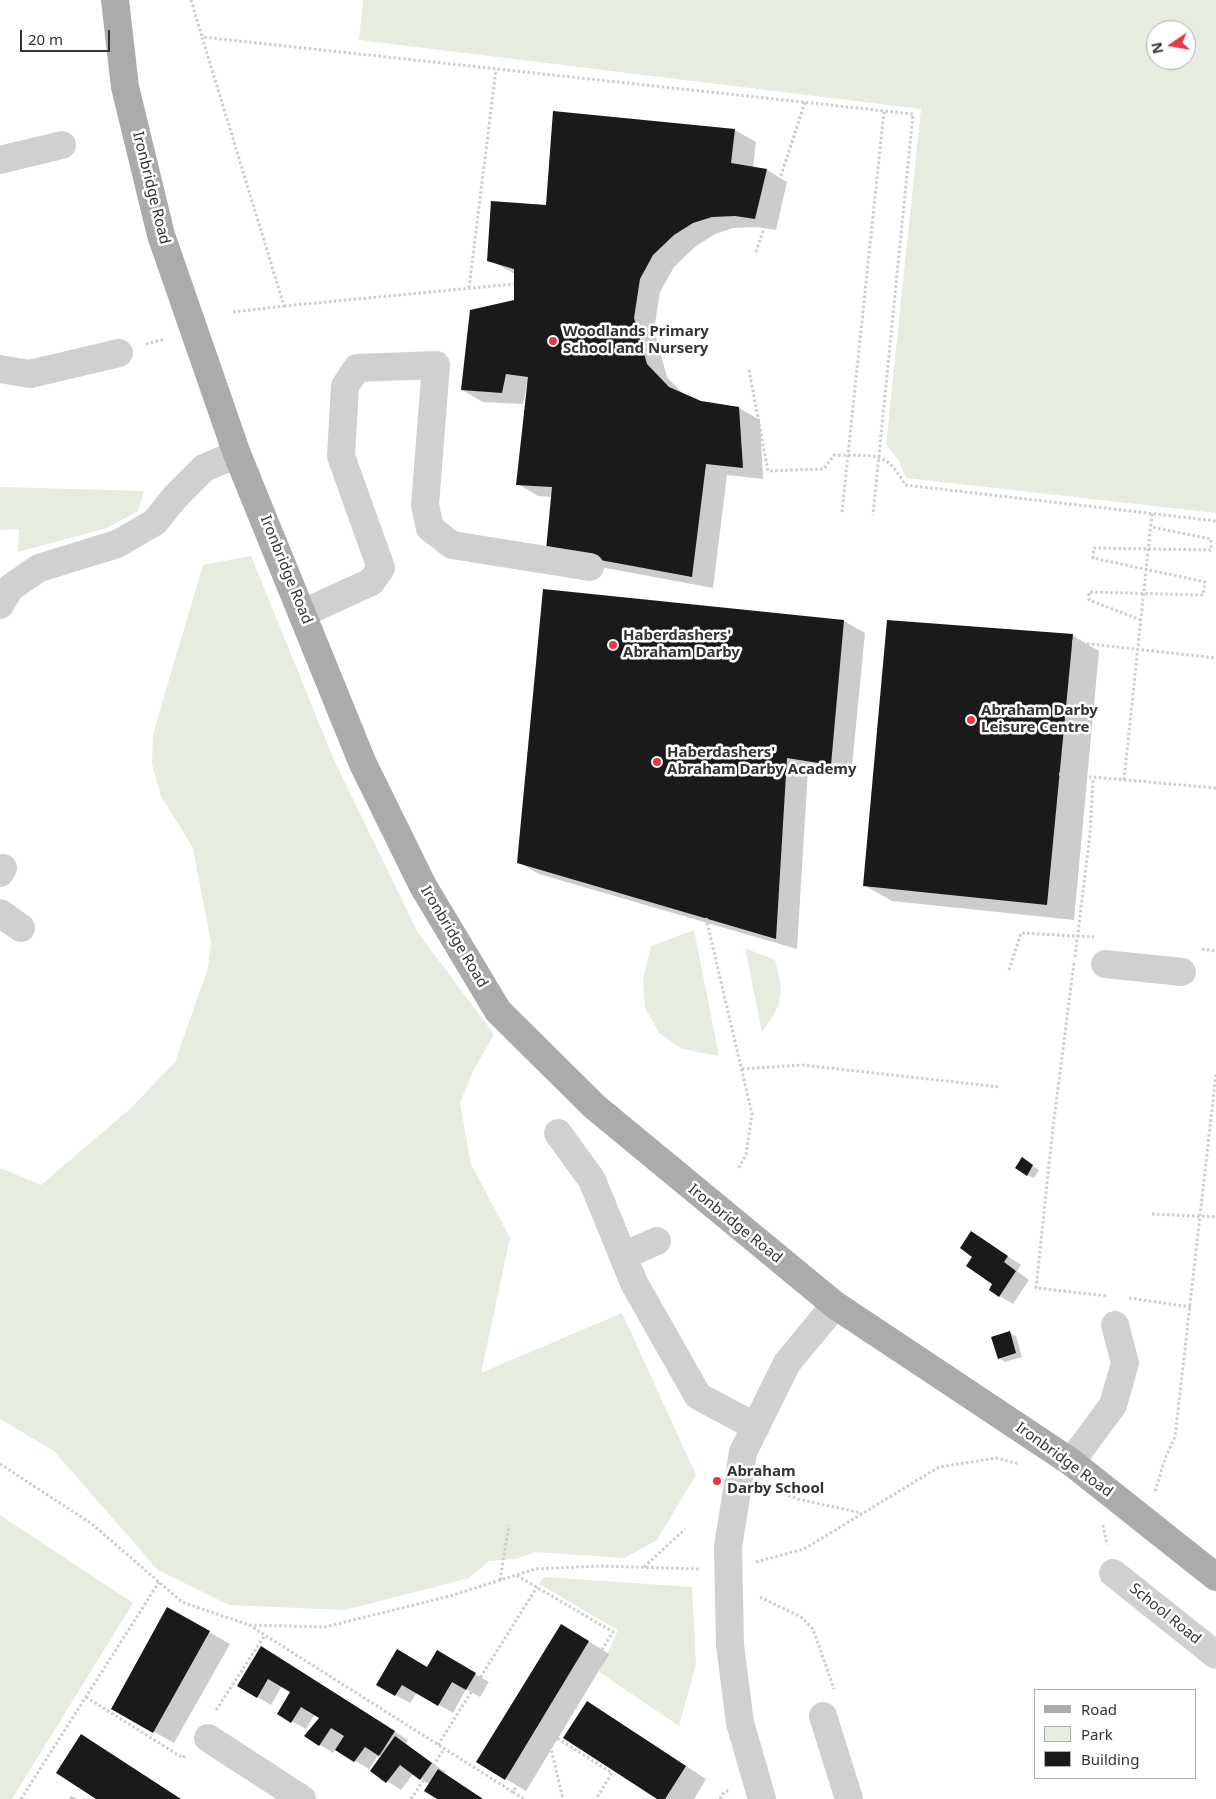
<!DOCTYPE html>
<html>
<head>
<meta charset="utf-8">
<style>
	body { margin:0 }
	#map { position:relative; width:1216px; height:1799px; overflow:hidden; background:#fff; font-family:"Noto Sans",sans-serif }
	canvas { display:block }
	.legend { position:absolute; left:1034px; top:1689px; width:162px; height:90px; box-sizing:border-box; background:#fff; border:1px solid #adadad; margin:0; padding:6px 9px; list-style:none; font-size:15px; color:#333 }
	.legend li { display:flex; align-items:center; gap:10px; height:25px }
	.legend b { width:25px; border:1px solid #adadad }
	.north { position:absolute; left:1146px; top:20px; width:50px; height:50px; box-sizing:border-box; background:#fff; border:1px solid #adadad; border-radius:50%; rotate:258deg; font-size:14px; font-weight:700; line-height:20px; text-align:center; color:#333 }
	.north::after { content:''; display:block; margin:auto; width:18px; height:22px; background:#e63946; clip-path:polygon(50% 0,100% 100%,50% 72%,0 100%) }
	.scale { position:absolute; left:20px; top:30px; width:90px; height:22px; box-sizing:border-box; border:2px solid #333; border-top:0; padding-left:6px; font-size:15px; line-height:18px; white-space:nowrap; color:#333; -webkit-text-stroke:4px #fff; paint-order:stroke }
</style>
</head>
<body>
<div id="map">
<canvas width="1216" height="1799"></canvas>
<ul class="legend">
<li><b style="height:6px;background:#ababab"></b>Road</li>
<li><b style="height:14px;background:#e6ecdf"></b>Park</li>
<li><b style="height:14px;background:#1a1a1a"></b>Building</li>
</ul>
<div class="north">N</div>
<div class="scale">20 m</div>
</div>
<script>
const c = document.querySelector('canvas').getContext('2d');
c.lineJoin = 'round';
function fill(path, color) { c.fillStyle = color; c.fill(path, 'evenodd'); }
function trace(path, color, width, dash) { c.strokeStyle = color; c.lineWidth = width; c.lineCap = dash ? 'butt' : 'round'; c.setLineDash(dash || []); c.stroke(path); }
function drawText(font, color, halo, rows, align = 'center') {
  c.font = font + ' "Noto Sans",sans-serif'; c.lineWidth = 5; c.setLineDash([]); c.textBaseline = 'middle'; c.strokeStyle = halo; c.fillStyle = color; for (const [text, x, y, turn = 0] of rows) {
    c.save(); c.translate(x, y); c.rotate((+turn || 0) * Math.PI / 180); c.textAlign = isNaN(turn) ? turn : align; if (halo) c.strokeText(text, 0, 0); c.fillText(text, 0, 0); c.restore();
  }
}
const green = new Path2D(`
	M363 0H1216V513L906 478 898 459 886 445 921 109 359 40ZM1156 30H1186V60H1156Z
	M0 487H1L144 491 138 511 107 528 18 552 19 529 0 530Z
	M251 556 334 760 418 933 494 1034 472 1073 460 1103 471 1164 510 1238 481 1373 622 1313 696 1475 657 1540 625 1558 536 1552 515 1559 489 1561 469 1578 345 1610 229 1605 158 1570 54 1451 0 1419V1168L41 1185 131 1108 175 1062 208 968 211 943 193 848 161 796 152 764 153 734 203 565Z
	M694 930 719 1056 682 1049 659 1033 645 1008 643 979 651 946Z
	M745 948 775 960C785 995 783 1003 762 1032Z
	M0 1515 133 1603 12 1799H0Z
	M544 1577 692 1587 696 1664 679 1726 599 1672 618 1630 539 1584Z`);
const shadow = new Path2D(`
	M735 130 756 142 753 168 767 170 787 182 776 230 757 227 733 228 715 234 695 247 674 267 660 292 654 330 667 377 685 396 700 402 739 408 760 420 763 479 727 475 713 588 568 561 552 497 538 496 518 484 529 385H527L523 404 483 402 462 390 515 301V274L489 260 547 207Z
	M844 621 865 633 851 776 808 769 797 949 539 874 518 862Z
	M1072 635 1099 651 1074 920 892 901 864 885Z
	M1028 1163 1039 1170 1034 1178 1027 1175Z
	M972 1233 1021 1265 1017 1271 1029 1280 1013 1304 1000 1296 994 1284 974 1257Z
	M1010 1333 1016 1336 1022 1357 1005 1362 999 1358Z
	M209 1632 230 1644 174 1743 133 1720Z
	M582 1637 609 1654 526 1791 506 1779Z
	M438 1652 489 1682 480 1697 466 1689 453 1713 417 1692 410 1703 378 1685 428 1668Z
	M275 1655 408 1740 406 1744 445 1772 444 1774 483 1799H439L429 1784 413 1774 401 1790 372 1771 382 1757 379 1754 369 1769 336 1749 333 1753 306 1736 320 1718 315 1714 306 1729 279 1714 292 1692 282 1686 271 1705 239 1686Z
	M608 1715 706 1779 694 1799H659Z
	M71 1796 77 1799H69Z`);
const building = new Path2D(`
	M553 111 735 129 731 163 767 169 755 219 735 216 712 217 693 223 674 235 653 255 640 279 634 318 647 364 669 387 701 401 739 407 743 468 706 464 692 577 546 550 552 487 516 485 528 377 506 374 502 393 461 390 470 310 514 300V269L487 261 491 201 546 205Z
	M543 589 844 620 831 765 787 758 776 939 517 863Z
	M887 620 1073 634 1047 905 863 886Z
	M1022 1157 1033 1165 1027 1176 1015 1168Z
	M971 1231 1008 1256 1004 1262 1016 1271 999 1297 989 1290 992 1284 966 1266 972 1257 960 1248Z
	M1010 1331 1016 1353 998 1359 991 1337Z
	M167 1607 210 1631 153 1733 111 1709Z
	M561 1624 589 1641 505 1780 476 1762Z
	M261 1646 395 1731 379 1756 365 1747 354 1762 335 1750 344 1736 331 1728 319 1746 304 1736 319 1718 301 1707 291 1723 277 1714 290 1692 268 1679 257 1698 237 1686Z
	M397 1649 427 1667 437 1650 476 1673 466 1690 452 1682 438 1706 402 1685 395 1696 376 1685Z
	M587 1701 686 1766 665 1799H657L563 1738Z
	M81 1734 181 1799H96L56 1773Z
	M395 1736 432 1763 420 1780 400 1765 386 1783 370 1771Z
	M438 1769 483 1799H437L424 1791Z`);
const path = new Path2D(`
	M191 0 202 37
	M756 252 805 102
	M469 288 496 69
	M284 306 514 284
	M233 312 284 306 202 37 913 114 873 515
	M146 344 165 339
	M749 370 768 471 824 469 834 455C872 457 885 448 905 485L1216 521
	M842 512 884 111
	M1141 620 1089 600V592L1203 595 1205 582 1093 558 1094 548 1211 550V539L1152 527
	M1072 642 1216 658
	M1059 774 1216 788
	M1124 780 1152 513
	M706 918 752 1114 746 1155 738 1169
	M1202 949 1216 951
	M1075 957 1090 834 1093 778
	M1074 963 1053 1127 1036 1288 1108 1296
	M1009 970 1021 933 1094 937
	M742 1069 802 1065 1000 1087
	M1152 1214 1216 1217
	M1129 1298 1191 1307
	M0 1464 92 1524 182 1602 249 1625 325 1627 450 1596 535 1569 599 1566 700 1569
	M770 1487 797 1499 862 1513
	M1155 1491 1166 1456 1175 1437 1216 1074
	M1103 1525 1107 1545
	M756 1562 804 1549 939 1467 997 1458 1019 1464
	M644 1567 685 1529
	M500 1580 509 1525
	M760 1597 801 1617 813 1629 834 1689
	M249 1625 513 1792 613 1632 516 1575
	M86 1697 183 1758 186 1754
	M216 1710 265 1635
	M549 1733 612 1773 596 1799
	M548 1736 563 1799
	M438 1745 537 1587
	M513 1792 524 1799
	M21 1799 159 1582
	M411 1799 444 1749
	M720 1799 724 1792 730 1790`);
const minor = new Path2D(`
	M0 160 62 145
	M0 369 30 374 119 353
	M0 605 10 588 39 568 117 544 155 522 175 497 204 468 237 454
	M303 613 371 582 381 568 341 456 345 386 357 368 436 365 425 505 430 528 452 545 590 567
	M0 873 3 868
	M0 913 21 928
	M1105 964 1182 972
	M558 1133 592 1180 634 1283 698 1396 756 1427
	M623 1256 657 1241
	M1071 1462 1113 1405 1125 1363 1115 1325
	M1113 1573 1216 1655
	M823 1716 849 1799
	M208 1738 302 1799
	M762 1799 740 1723 730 1645 728 1547 743 1452 787 1363 835 1305`);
const major = new Path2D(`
	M115 0 125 87 161 235 237 454 363 764 423 886 498 1011 595 1107 835 1305 1071 1462 1216 1577`);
const markers = [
	[553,341,5,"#e63946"],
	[613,645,5,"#e63946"],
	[971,720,5,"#e63946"],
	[657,762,5,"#e63946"],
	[717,1481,5,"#e63946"]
];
const streetNames = [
	["Ironbridge Road",151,188,76],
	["Ironbridge Road",286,570,68],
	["Ironbridge Road",454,937,59],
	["Ironbridge Road",735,1224,39],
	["Ironbridge Road",1064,1460,36],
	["School Road",1165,1614,39]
];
const poiNames = [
	["Woodlands Primary",563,332],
	["School and Nursery",563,349],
	["Haberdashers'",623,636],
	["Abraham Darby",623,653],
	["Abraham Darby",981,711],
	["Leisure Centre",981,728],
	["Haberdashers'",667,753],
	["Abraham Darby Academy",667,770],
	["Abraham",727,1472],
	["Darby School",727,1489]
];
fill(green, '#e6ecdf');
fill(shadow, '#0003');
fill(building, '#1a1a1a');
trace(path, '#cdcdcd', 3, [2.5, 2.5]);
trace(minor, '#d0d0d0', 28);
trace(major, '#ababab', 28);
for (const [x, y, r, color] of markers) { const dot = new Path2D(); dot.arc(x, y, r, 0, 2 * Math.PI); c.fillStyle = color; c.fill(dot); trace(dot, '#fff', 2); }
drawText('15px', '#333', '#fff', streetNames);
drawText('bold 15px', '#333', '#fff', poiNames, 'left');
</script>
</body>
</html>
